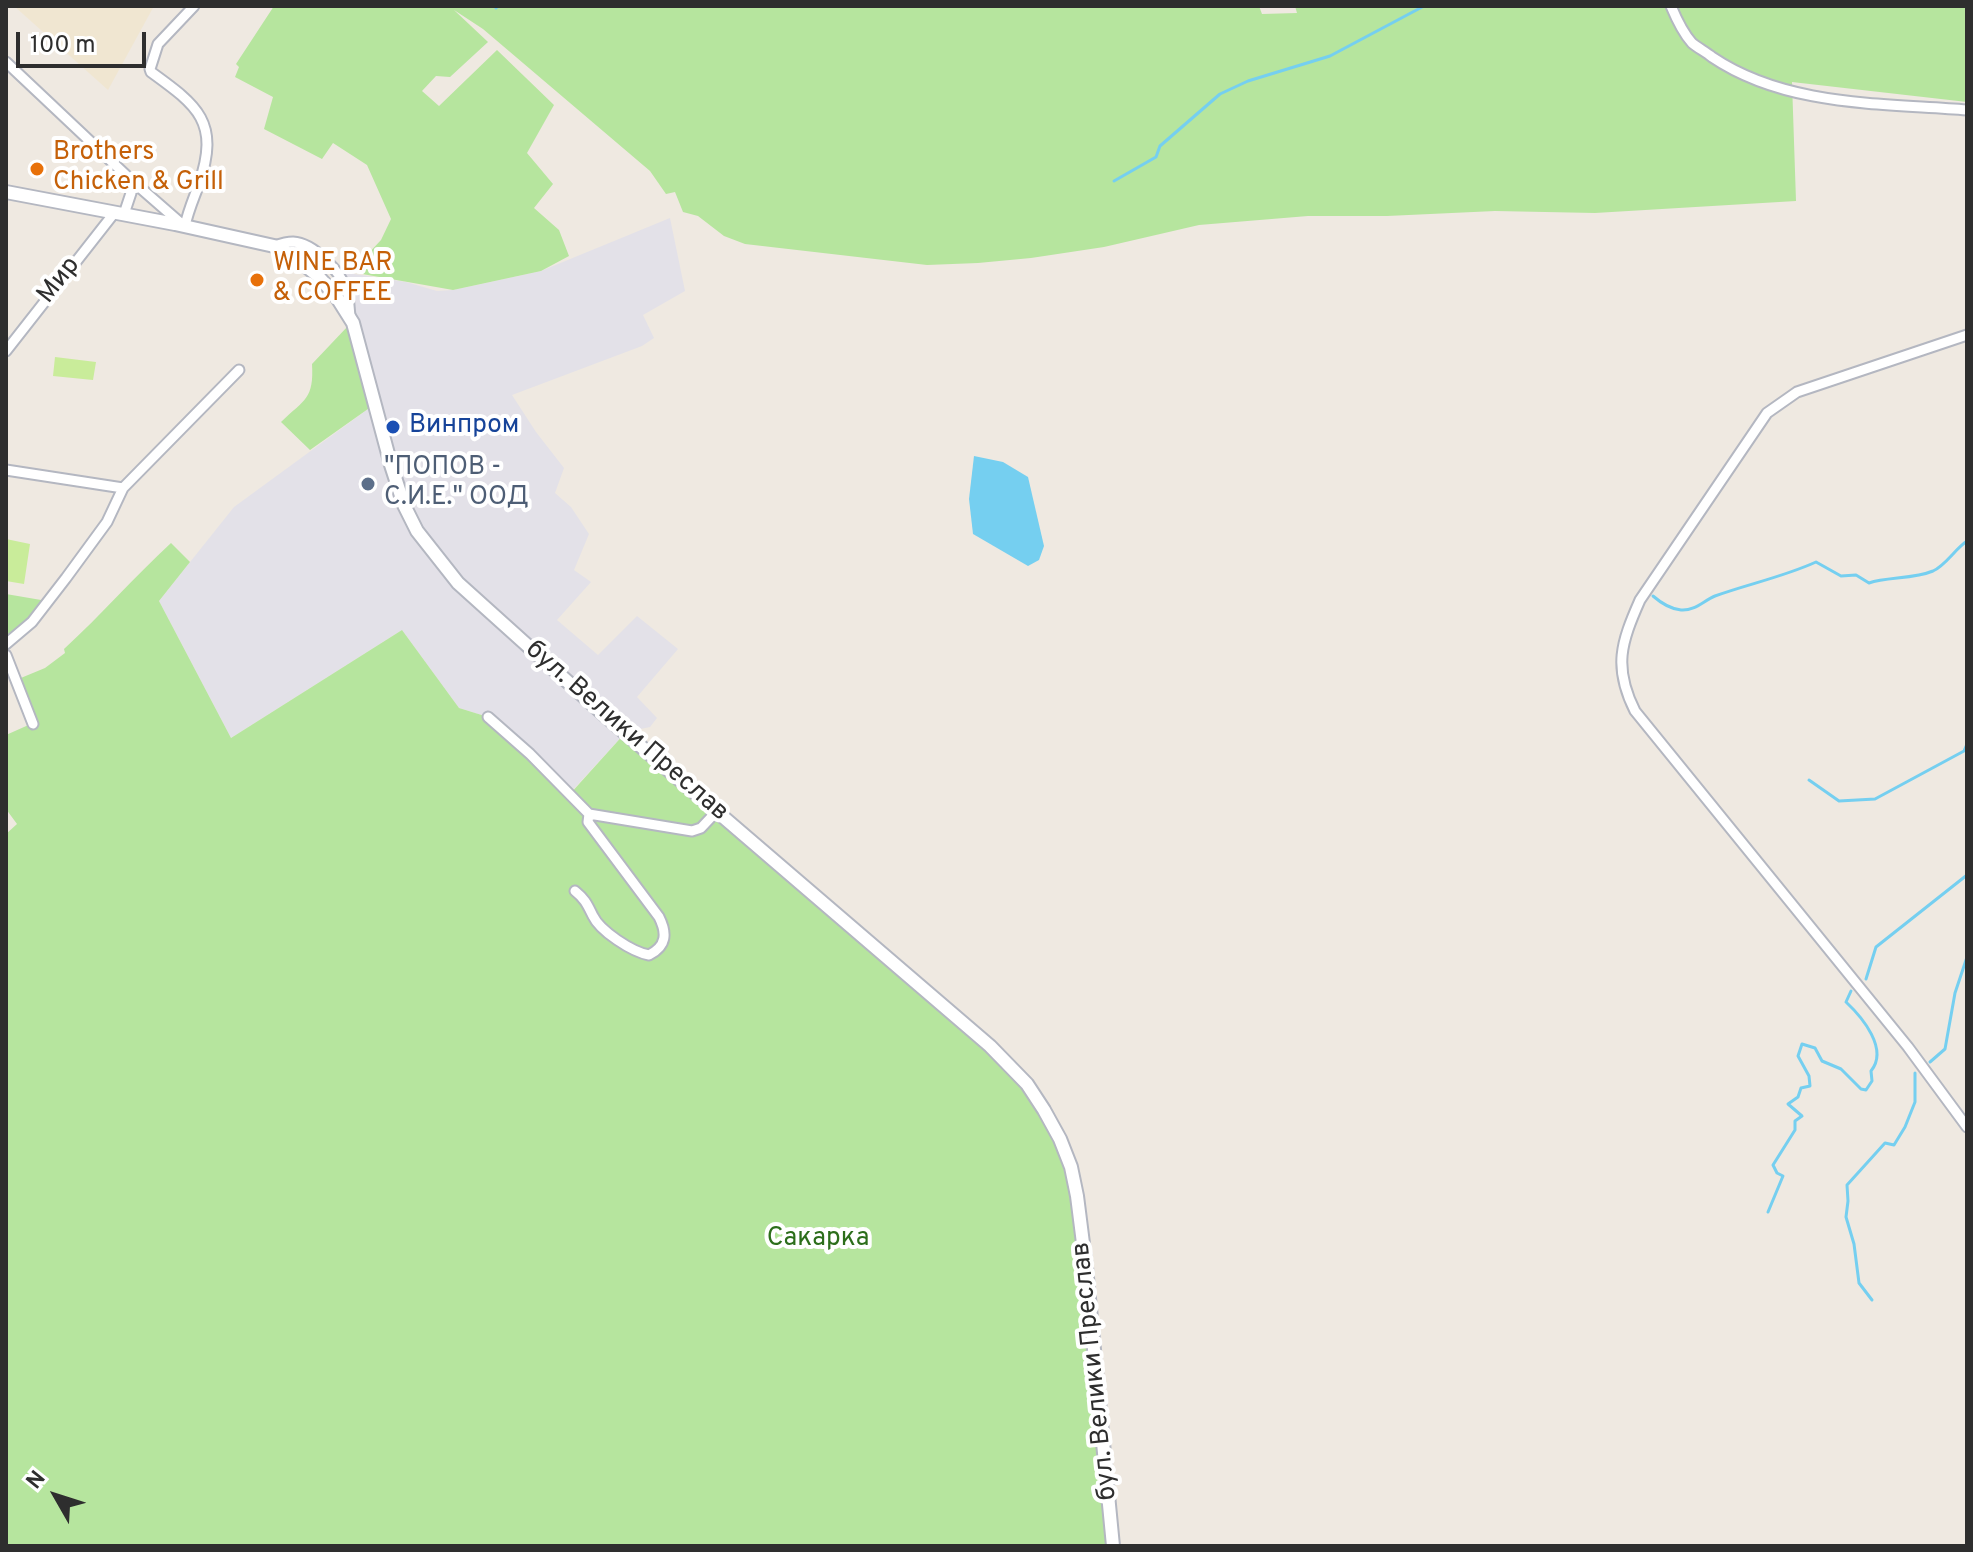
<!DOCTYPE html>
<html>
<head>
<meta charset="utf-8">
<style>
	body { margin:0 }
	#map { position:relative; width:1973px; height:1552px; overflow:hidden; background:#efe9e1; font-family:Overpass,sans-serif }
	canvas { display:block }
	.frame { position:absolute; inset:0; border:8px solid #2e2e2e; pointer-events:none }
	.north { position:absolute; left:16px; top:1456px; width:80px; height:80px; -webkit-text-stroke:6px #fff; paint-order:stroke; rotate:309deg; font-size:22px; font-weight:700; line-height:32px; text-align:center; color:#2e2e2e }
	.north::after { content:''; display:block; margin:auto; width:28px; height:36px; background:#2e2e2e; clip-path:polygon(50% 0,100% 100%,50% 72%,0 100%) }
	.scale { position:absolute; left:16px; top:32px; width:130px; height:36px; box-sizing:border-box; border:4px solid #2e2e2e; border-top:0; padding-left:10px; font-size:24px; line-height:28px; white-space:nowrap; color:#2e2e2e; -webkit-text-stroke:6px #fff; paint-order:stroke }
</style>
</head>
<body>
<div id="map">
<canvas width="1973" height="1552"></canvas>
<div class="frame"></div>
<div class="north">N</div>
<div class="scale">100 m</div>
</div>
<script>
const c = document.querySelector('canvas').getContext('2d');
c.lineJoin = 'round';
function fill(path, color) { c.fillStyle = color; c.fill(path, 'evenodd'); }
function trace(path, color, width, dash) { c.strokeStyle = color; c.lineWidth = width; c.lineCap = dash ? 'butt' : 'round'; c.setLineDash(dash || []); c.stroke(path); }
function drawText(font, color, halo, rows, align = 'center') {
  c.font = font + ' Overpass,sans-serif'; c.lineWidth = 8; c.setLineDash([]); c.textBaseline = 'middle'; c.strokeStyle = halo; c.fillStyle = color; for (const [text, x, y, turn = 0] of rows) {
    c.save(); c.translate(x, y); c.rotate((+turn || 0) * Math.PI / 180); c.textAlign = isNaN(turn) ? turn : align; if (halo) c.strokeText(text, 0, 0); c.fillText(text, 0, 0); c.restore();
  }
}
const industrial = new Path2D(`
	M670 218 685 291 643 315 654 338 642 346 512 395 536 432 564 468 555 493 571 507 589 534 574 570 591 582 557 620 598 655 637 616 678 649 637 697 657 718 650 727 626 732 569 794 488 717 459 708 402 630 231 738 159 601 234 507 375 404 347 292 335 271 406 282 437 291 453 290 541 271Z`);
const education = new Path2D(`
	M14 6H154L108 90Z`);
const green = new Path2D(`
	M274 6H1259L1262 14 1297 13 1295 6H1967V102L1792 82 1796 201 1595 213 1495 211 1387 216H1308L1199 225 1104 247 1031 258 978 263 927 265 745 244 724 236 698 216 683 212 675 192 666 194 650 171 483 29 454 10 488 42 450 77 436 76 422 91 439 106 497 50 554 105 527 153 553 184 534 208 559 230 569 256 541 271 453 290 351 272 381 240 391 219 367 165 333 143 322 159 264 129 273 97 235 77 239 67 236 64Z
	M348 326 375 404 310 450 281 422C305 399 314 399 312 364Z
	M171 543 190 562 159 601 231 738 402 630 459 708 488 717 570 794 626 732 1027 1084 1071 1167 1113 1546H6V834L17 824 6 809V735L33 723 16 680 45 668 65 653 64 649C101 615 134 577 171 543Z
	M6 594 47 601 6 644Z`);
const pitch = new Path2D(`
	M55 357 96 362 93 380 53 376Z
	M6 539 30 544 24 584 6 581Z`);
const water = new Path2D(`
	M974 456 1003 462 1028 477 1044 546 1039 560 1028 566 973 534 969 499Z`);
const stream = new Path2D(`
	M496 8 498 6
	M1114 181 1156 157 1160 146 1220 94 1248 81 1330 56 1424 6
	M1653 596C1661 603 1670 609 1681 610 1695 611 1703 601 1715 596 1748 584 1783 577 1816 562L1841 576 1856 575 1869 583C1887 577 1914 579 1933 571 1946 565 1955 549 1967 541
	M1809 780 1839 801 1875 799 1964 751 1967 744
	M1866 979 1876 947 1967 875
	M1930 1062 1945 1049 1955 993 1967 957
	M1768 1212 1783 1176 1777 1173 1773 1165 1795 1130V1121L1802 1116 1788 1104 1798 1097 1801 1088 1810 1086 1809 1076 1798 1056 1802 1044 1815 1048 1822 1061 1841 1069 1861 1089 1866 1090 1872 1081 1871 1071C1889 1049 1862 1017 1846 1002L1851 991
	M1872 1300 1859 1283 1854 1244 1846 1217 1848 1201 1847 1185 1885 1143 1894 1145 1905 1127 1915 1102V1073`);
const street = new Path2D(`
	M1671 6C1676 18 1683 33 1692 43 1698 48 1706 52 1712 57 1786 107 1882 103 1967 110
	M6 62 129 178 184 226
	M124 214 131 193 129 178
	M185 226C188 211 194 198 199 184 220 122 198 106 151 72L150 69 158 44 194 6
	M274 246C280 244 286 242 293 242 314 243 341 272 347 291 349 299 349 308 350 316
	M1967 335 1797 392 1767 413 1640 600C1621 643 1613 667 1635 711L1908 1047 1967 1127
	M6 351 115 212
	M6 470 123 488
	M6 644 32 622 66 578 107 522 123 488 239 370
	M6 655 33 724
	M488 717 530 754 589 814 588 822 659 917C667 933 667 946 649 955 632 952 600 931 593 916 587 904 585 899 575 891
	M589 814 692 831 701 828 717 811`);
const secondary = new Path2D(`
	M6 192 175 224 274 246 292 255 317 275 336 296 353 323 391 465 404 505 417 531 458 583 609 719 990 1046 1027 1084 1044 1110 1060 1139 1071 1167 1077 1196 1086 1267 1113 1546`);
const markers = [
	[37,169,8,"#e8710a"],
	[257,280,8,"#e8710a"],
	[393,427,8,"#1a4fb4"],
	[368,484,8,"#5c6f8a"]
];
const foodNames = [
	["Brothers",53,154],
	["Chicken & Grill",53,184],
	["WINE BAR",273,265],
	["& COFFEE",273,295]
];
const streetNames = [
	["Мир",60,281,-52],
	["бул. Велики Преслав",626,732,41],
	["бул. Велики Преслав",1096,1371,-96]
];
const transitNames = [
	["Винпром",409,427]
];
const serviceNames = [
	["\"ПОПОВ -",384,469],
	["С.И.Е.\" ООД",384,499]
];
const parkNames = [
	["Сакарка",818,1240]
];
fill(industrial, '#e3e1e8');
fill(education, '#f0e6d1');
fill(green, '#b6e59e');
fill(pitch, '#c9ec9a');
fill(water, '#75cff0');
trace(stream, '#75cff0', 3);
trace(street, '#b4b7c1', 13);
trace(secondary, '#b4b7c1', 16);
trace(street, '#fff', 9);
trace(secondary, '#fff', 12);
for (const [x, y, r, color] of markers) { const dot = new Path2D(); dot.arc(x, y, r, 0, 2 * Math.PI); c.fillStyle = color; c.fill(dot); trace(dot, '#fff', 3); }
drawText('26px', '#c56008', '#fff', foodNames, 'left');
drawText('26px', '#2e2e2e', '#fff', streetNames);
drawText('26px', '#164399', '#fff', transitNames, 'left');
drawText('26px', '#4e5e75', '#fff', serviceNames, 'left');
drawText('26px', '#2c6e1b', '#fff', parkNames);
</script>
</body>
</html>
